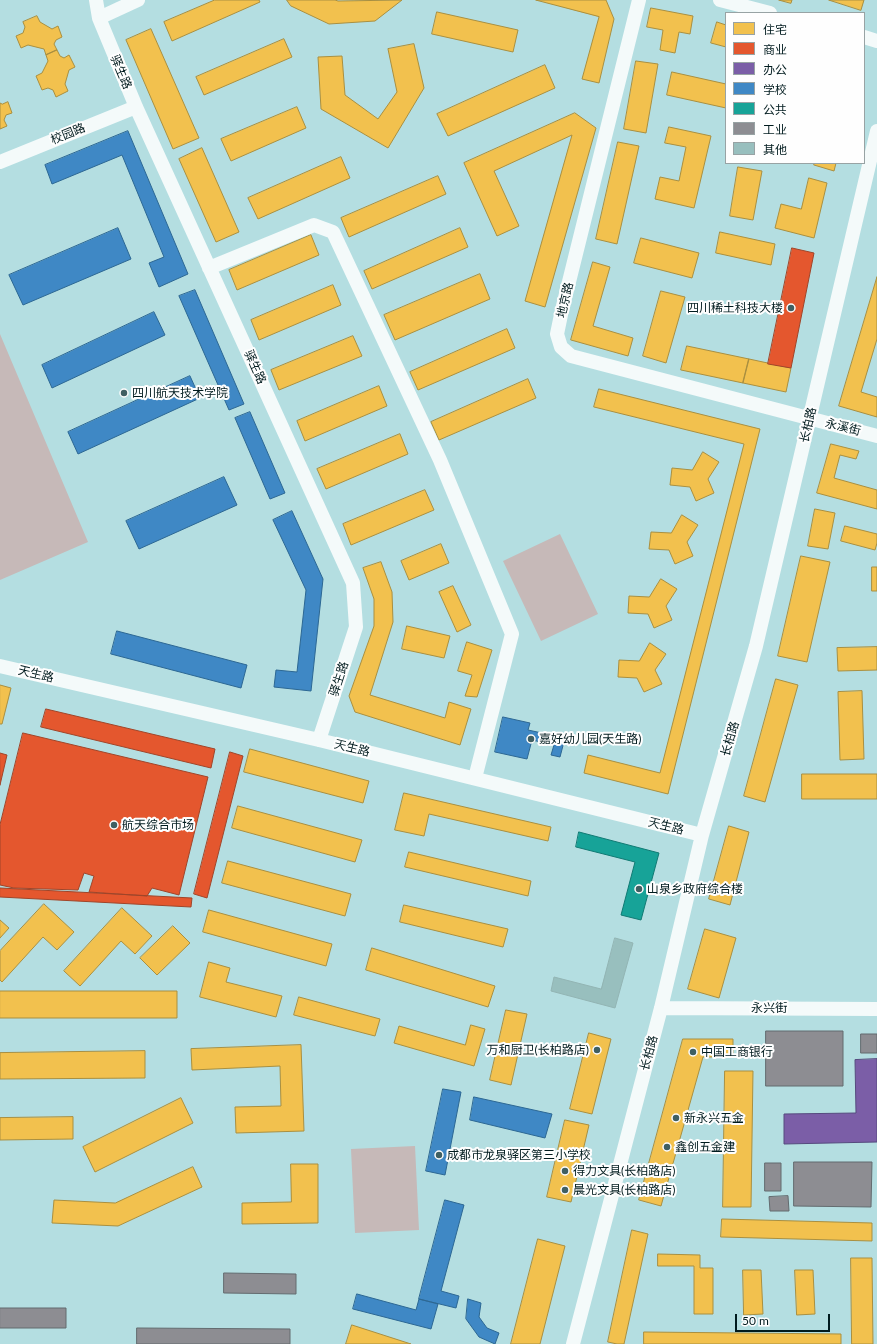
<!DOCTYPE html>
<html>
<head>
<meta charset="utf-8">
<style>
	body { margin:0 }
	#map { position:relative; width:877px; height:1344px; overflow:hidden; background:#b4dee1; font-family:Lato,"Noto Sans SC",sans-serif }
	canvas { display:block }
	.legend { position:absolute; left:725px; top:12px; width:140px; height:152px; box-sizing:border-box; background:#fefefe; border:1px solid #98a3a4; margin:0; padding:5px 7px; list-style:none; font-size:12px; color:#001b1e }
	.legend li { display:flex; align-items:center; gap:8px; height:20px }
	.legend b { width:20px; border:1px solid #98a3a4 }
	.scale { position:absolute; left:735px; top:1314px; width:95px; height:18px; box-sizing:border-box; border:2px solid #001b1e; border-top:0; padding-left:5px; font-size:12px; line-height:14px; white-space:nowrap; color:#001b1e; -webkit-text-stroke:3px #fefefe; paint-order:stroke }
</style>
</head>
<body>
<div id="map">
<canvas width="877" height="1344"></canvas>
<ul class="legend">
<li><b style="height:11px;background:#f2c14e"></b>住宅</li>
<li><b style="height:11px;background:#e4572e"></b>商业</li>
<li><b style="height:11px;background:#7b5ea7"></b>办公</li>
<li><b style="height:11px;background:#3f88c5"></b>学校</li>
<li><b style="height:11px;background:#17a398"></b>公共</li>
<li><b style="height:11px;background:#8d8d92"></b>工业</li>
<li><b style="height:11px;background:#98bfbe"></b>其他</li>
</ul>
<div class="scale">50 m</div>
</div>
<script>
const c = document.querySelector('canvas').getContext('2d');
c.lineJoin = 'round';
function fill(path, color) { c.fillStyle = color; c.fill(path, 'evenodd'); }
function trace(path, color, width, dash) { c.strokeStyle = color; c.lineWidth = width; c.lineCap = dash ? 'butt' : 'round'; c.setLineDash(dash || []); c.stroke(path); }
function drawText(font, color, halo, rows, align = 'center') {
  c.font = font + ' Lato,"Noto Sans SC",sans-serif'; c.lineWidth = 4; c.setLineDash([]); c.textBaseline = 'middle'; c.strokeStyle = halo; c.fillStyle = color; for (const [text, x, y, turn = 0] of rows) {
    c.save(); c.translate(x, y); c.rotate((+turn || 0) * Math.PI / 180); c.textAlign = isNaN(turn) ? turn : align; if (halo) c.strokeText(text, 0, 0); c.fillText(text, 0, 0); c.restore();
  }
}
const green = new Path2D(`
	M0 334 88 542 0 580Z
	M560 534 598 614 541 641 503 561Z
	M415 1146 419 1230 355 1233 351 1149Z`);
const homes = new Path2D(`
	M215 0H259L260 2 172 41 164 22Z
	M287 0H335L338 1 402 0 375 21 329 24 291 6Z
	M536 0H606L614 19 599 83 582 79 599 17Z
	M779 0H792L791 3Z
	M829 0H864L861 10Z
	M651 8 693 16 690 34 679 32 675 53 660 50 663 30 647 27Z
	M437 12 518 30 513 52 432 34Z
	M37 16 40 22 52 29 58 26 62 37 56 40 54 44 57 50 46 55 44 49 28 45 21 48 16 36 23 33 25 27 23 22Z
	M717 22 726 25V47L711 43Z
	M151 29 199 138 173 149 126 40Z
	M284 39 292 57 204 95 196 77Z
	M414 44 424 88 388 148 321 109 318 57 342 56 345 95 378 119 397 92 388 49Z
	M57 50 60 56 64 58 69 55 75 67 69 70 65 84 68 91 56 97 53 90 48 88 42 90 36 76 42 73 48 61 46 55Z
	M636 61 658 64 646 133 624 129Z
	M545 65 555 88 448 136 437 114Z
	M672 72 726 84V108L667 95Z
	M8 102 12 113 6 115 4 120 7 126 0 129V103L2 104Z
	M297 107 306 128 231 161 221 139Z
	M575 113 596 128 545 307 525 301 572 135 494 171 519 226 497 236 464 163Z
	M669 127 711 136 694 208 655 199 660 177 679 181 686 147 665 143Z
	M618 142 639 146 617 244 596 239Z
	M202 148 239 232 216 242 179 159Z
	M341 157 350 178 258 219 248 198Z
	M815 163H836L834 171 814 165Z
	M738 167 762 171 753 220 730 216Z
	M438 176 446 194 349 237 341 218Z
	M809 178 827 183 814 238 775 228 781 204 801 209Z
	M460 228 468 247 372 289 364 271Z
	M720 232 775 244 771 265 716 253Z
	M311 235 319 255 237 290 229 270Z
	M641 238 699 253 692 278 634 263Z
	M593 262 610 267 593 326 633 338 628 356 571 340Z
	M480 274 490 299 395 340 384 315Z
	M877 277V339L861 392 877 397V417L839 406Z
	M333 285 341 305 259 340 251 320Z
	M661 291 685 297 666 363 643 356Z
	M507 329 515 348 418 390 410 372Z
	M353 336 362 356 279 390 271 370Z
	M687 346 749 359 743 383 681 370Z
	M749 359 791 368 786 392 743 383Z
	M528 379 536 398 439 440 431 422Z
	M379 386 387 406 305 441 297 421Z
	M599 389 760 429 668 794 584 773 588 755 660 773 744 444 594 407Z
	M400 434 408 454 326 489 317 469Z
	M831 444 859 451 856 459 840 455 834 478 877 490V509L817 493Z
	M703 452 719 462 708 479 714 493 696 501 690 487 670 485 672 468 692 470Z
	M425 490 434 510 351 545 343 524Z
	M815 509 835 513 828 549 808 546Z
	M682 515 698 525 687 542 693 556 675 564 669 550 649 549 651 532 671 533Z
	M845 526 877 534V543L875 550 841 541Z
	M441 544 449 563 409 580 401 561Z
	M801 556 830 562 807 662 778 656Z
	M381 562 392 592 393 622 370 695 445 718 449 702 471 709 460 745 355 712 349 696 374 626V599L363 568Z
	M872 567H877V591H872Z
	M661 579 677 589 666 606 672 620 654 628 648 614 628 613 629 596 649 597Z
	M453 586 471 625 457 632 439 592Z
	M407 626 450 636 444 658 402 649Z
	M467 642 492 650 477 697 465 696 472 675 458 671Z
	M650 643 666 654 655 670 662 684 644 692 637 678 618 677 619 660 639 661Z
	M877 647V670L838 671 837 648Z
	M776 679 798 685 765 802 744 796Z
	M0 685 11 688 2 724H0Z
	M862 691 864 759 840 760 838 692Z
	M250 749 369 781 363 803 244 772Z
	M802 774H877V799H802Z
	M404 793 551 827 548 841 429 814 424 836 395 830Z
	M238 806 362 840 355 862 232 828Z
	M729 826 749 832 730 905 709 899Z
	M409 852 531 881 528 896 405 867Z
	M228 861 351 894 345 916 222 883Z
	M44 904 74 932 57 950 43 937 2 982 0 980V951Z
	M404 905 508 929 503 947 400 922Z
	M122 908 152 936 135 954 121 941 80 986 64 971Z
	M209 910 332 944 326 966 203 932Z
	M0 920 9 928 0 938Z
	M173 926 190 943 157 975 140 958Z
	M705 929 736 938 719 998 688 989Z
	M372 948 495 986 488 1007 366 970Z
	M209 962 230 968 226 982 282 996 276 1017 200 997Z
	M0 991H177V1018H0Z
	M299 997 380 1019 375 1036 294 1015Z
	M506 1010 527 1014 511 1085 490 1080Z
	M471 1025 485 1029 474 1066 394 1043 399 1026 465 1045Z
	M589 1033 611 1039 592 1114 570 1109Z
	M683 1039H733V1057H703L661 1206 639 1200Z
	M301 1045 304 1131 236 1133 235 1107 281 1106 280 1066 192 1070 191 1049Z
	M145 1051V1078L0 1079V1053Z
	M725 1071H753L751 1207H723Z
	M181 1098 193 1123 95 1172 83 1147Z
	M73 1117V1139L0 1140V1118Z
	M565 1120 589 1125 571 1202 547 1197Z
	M291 1164H318V1223L242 1224V1203L291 1202Z
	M193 1167 202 1187 118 1226 52 1223 54 1200 115 1203Z
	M722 1219 872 1223V1241L721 1237Z
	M632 1230 648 1234 624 1344H617L608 1342Z
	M538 1239 565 1246 540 1344H511Z
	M658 1254 700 1255V1268H713V1314H694V1266H658Z
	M851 1258H872L873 1344H852Z
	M743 1270H761L763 1314 744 1315Z
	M795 1270H813L815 1314 797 1315Z
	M352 1325 411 1344H346Z
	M644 1332 841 1334V1344H644Z`);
const shops = new Path2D(`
	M792 248 814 253 791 368 768 364Z
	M46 709 215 749 211 768 41 727Z
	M23 733 208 777 179 895 152 888 147 896 89 892 94 876 84 873 78 890 14 888 0 885V825Z
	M230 752 243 756 207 898 194 894Z
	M0 753 7 755 0 785Z
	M0 888 192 898 191 907 0 897Z`);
const offices = new Path2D(`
	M877 1059V1142L784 1144V1114L856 1113 855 1060Z`);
const schools = new Path2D(`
	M128 131 188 274 159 287 149 263 164 257 122 155 52 184 45 165Z
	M118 228 131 259 23 305 9 275Z
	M195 290 244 404 229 410 179 296Z
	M154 312 165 335 52 388 42 365Z
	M190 376 200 398 78 454 68 432Z
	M250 412 285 493 270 499 235 418Z
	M224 477 237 505 139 549 126 521Z
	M292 511 323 579 311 691 274 687 276 670 297 672 306 590 273 520Z
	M117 631 247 665 241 688 111 654Z
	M503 717 530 723 528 730 565 738 560 757 551 755 554 745 532 740 527 759 495 752Z
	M443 1089 461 1092 445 1175 426 1171Z
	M474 1097 552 1114 545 1138 470 1120Z
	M445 1200 464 1205 441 1291 459 1296 456 1308 419 1299Z
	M357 1294 416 1310 419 1299 438 1304 431 1329 353 1309Z
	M468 1299 481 1303 479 1317 487 1328 499 1333 495 1344 479 1337 466 1319Z`);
const public = new Path2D(`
	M579 832 659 853 641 920 621 915 635 862 576 847Z`);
const industry = new Path2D(`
	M766 1031H843V1086H766Z
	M861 1034H877V1053H861Z
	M794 1162H872L871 1207 794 1206Z
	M765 1163H781V1191H765Z
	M788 1196 789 1211H770L769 1197Z
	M224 1273 296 1274V1294L224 1293Z
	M0 1308H66V1328H0Z
	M137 1328 290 1329V1344H137Z`);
const building = new Path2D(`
	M615 938 633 943 615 1008 551 991 554 977 601 989Z`);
const minor = new Path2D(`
	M96 0 99 18 136 107 353 583 356 627 319 740
	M639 0 562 310 557 334 561 347 571 356 877 436
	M720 0 770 13
	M99 18 138 0
	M864 37 877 41
	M0 162 136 107
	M209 268 314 225 333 232 440 460 512 634 475 778
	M0 666 319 740 702 835
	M661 1008 877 1009
	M573 1344 661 1008 702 835 756 646 877 131`);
const markers = [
	[791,308,4,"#3f5f62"],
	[124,393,4,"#3f5f62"],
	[531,739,4,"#3f5f62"],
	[114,825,4,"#3f5f62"],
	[639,889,4,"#3f5f62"],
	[597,1050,4,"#3f5f62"],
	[693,1052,4,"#3f5f62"],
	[676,1118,4,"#3f5f62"],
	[667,1147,4,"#3f5f62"],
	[439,1155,4,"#3f5f62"],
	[565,1171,4,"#3f5f62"],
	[565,1190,4,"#3f5f62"]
];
const streetNames = [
	["驿生路",121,72,67],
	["校园路",68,134,-22],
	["地京路",565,300,-77],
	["驿生路",255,367,66],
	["长柏路",808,425,-77],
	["永溪街",843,427,14],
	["天生路",36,674,13],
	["驿生路",339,679,-72],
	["长柏路",730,739,-74],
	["天生路",352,748,14],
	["天生路",666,826,14],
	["永兴街",769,1008],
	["长柏路",649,1053,-75]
];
const poiNames = [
	["四川稀土科技大楼",783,308,"right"],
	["四川航天技术学院",132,393],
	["嘉好幼儿园(天生路)",539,739],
	["航天综合市场",122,825],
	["山泉乡政府综合楼",647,889],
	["万和厨卫(长柏路店)",589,1050,"right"],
	["中国工商银行",701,1052],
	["新永兴五金",684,1118],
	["鑫创五金建",675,1147],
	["成都市龙泉驿区第三小学校",447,1155],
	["得力文具(长柏路店)",573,1171],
	["晨光文具(长柏路店)",573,1190]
];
fill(green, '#c6b9b8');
fill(homes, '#f2c14e');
trace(homes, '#a98f40', 1);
fill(shops, '#e4572e');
trace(shops, '#a04529', 1);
fill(offices, '#7b5ea7');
trace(offices, '#564a7e', 1);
fill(schools, '#3f88c5');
trace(schools, '#2c6793', 1);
fill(public, '#17a398');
trace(public, '#107a73', 1);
fill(industry, '#8d8d92');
trace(industry, '#636b6f', 1);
fill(building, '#98bfbe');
trace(building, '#92b4b3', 1);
trace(minor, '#f4fafa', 14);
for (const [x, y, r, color] of markers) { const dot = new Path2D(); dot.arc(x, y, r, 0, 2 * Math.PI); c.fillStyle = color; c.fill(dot); trace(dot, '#fefefe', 1.5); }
drawText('12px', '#001b1e', '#fefefe', streetNames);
drawText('12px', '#001b1e', '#fefefe', poiNames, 'left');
</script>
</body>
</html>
